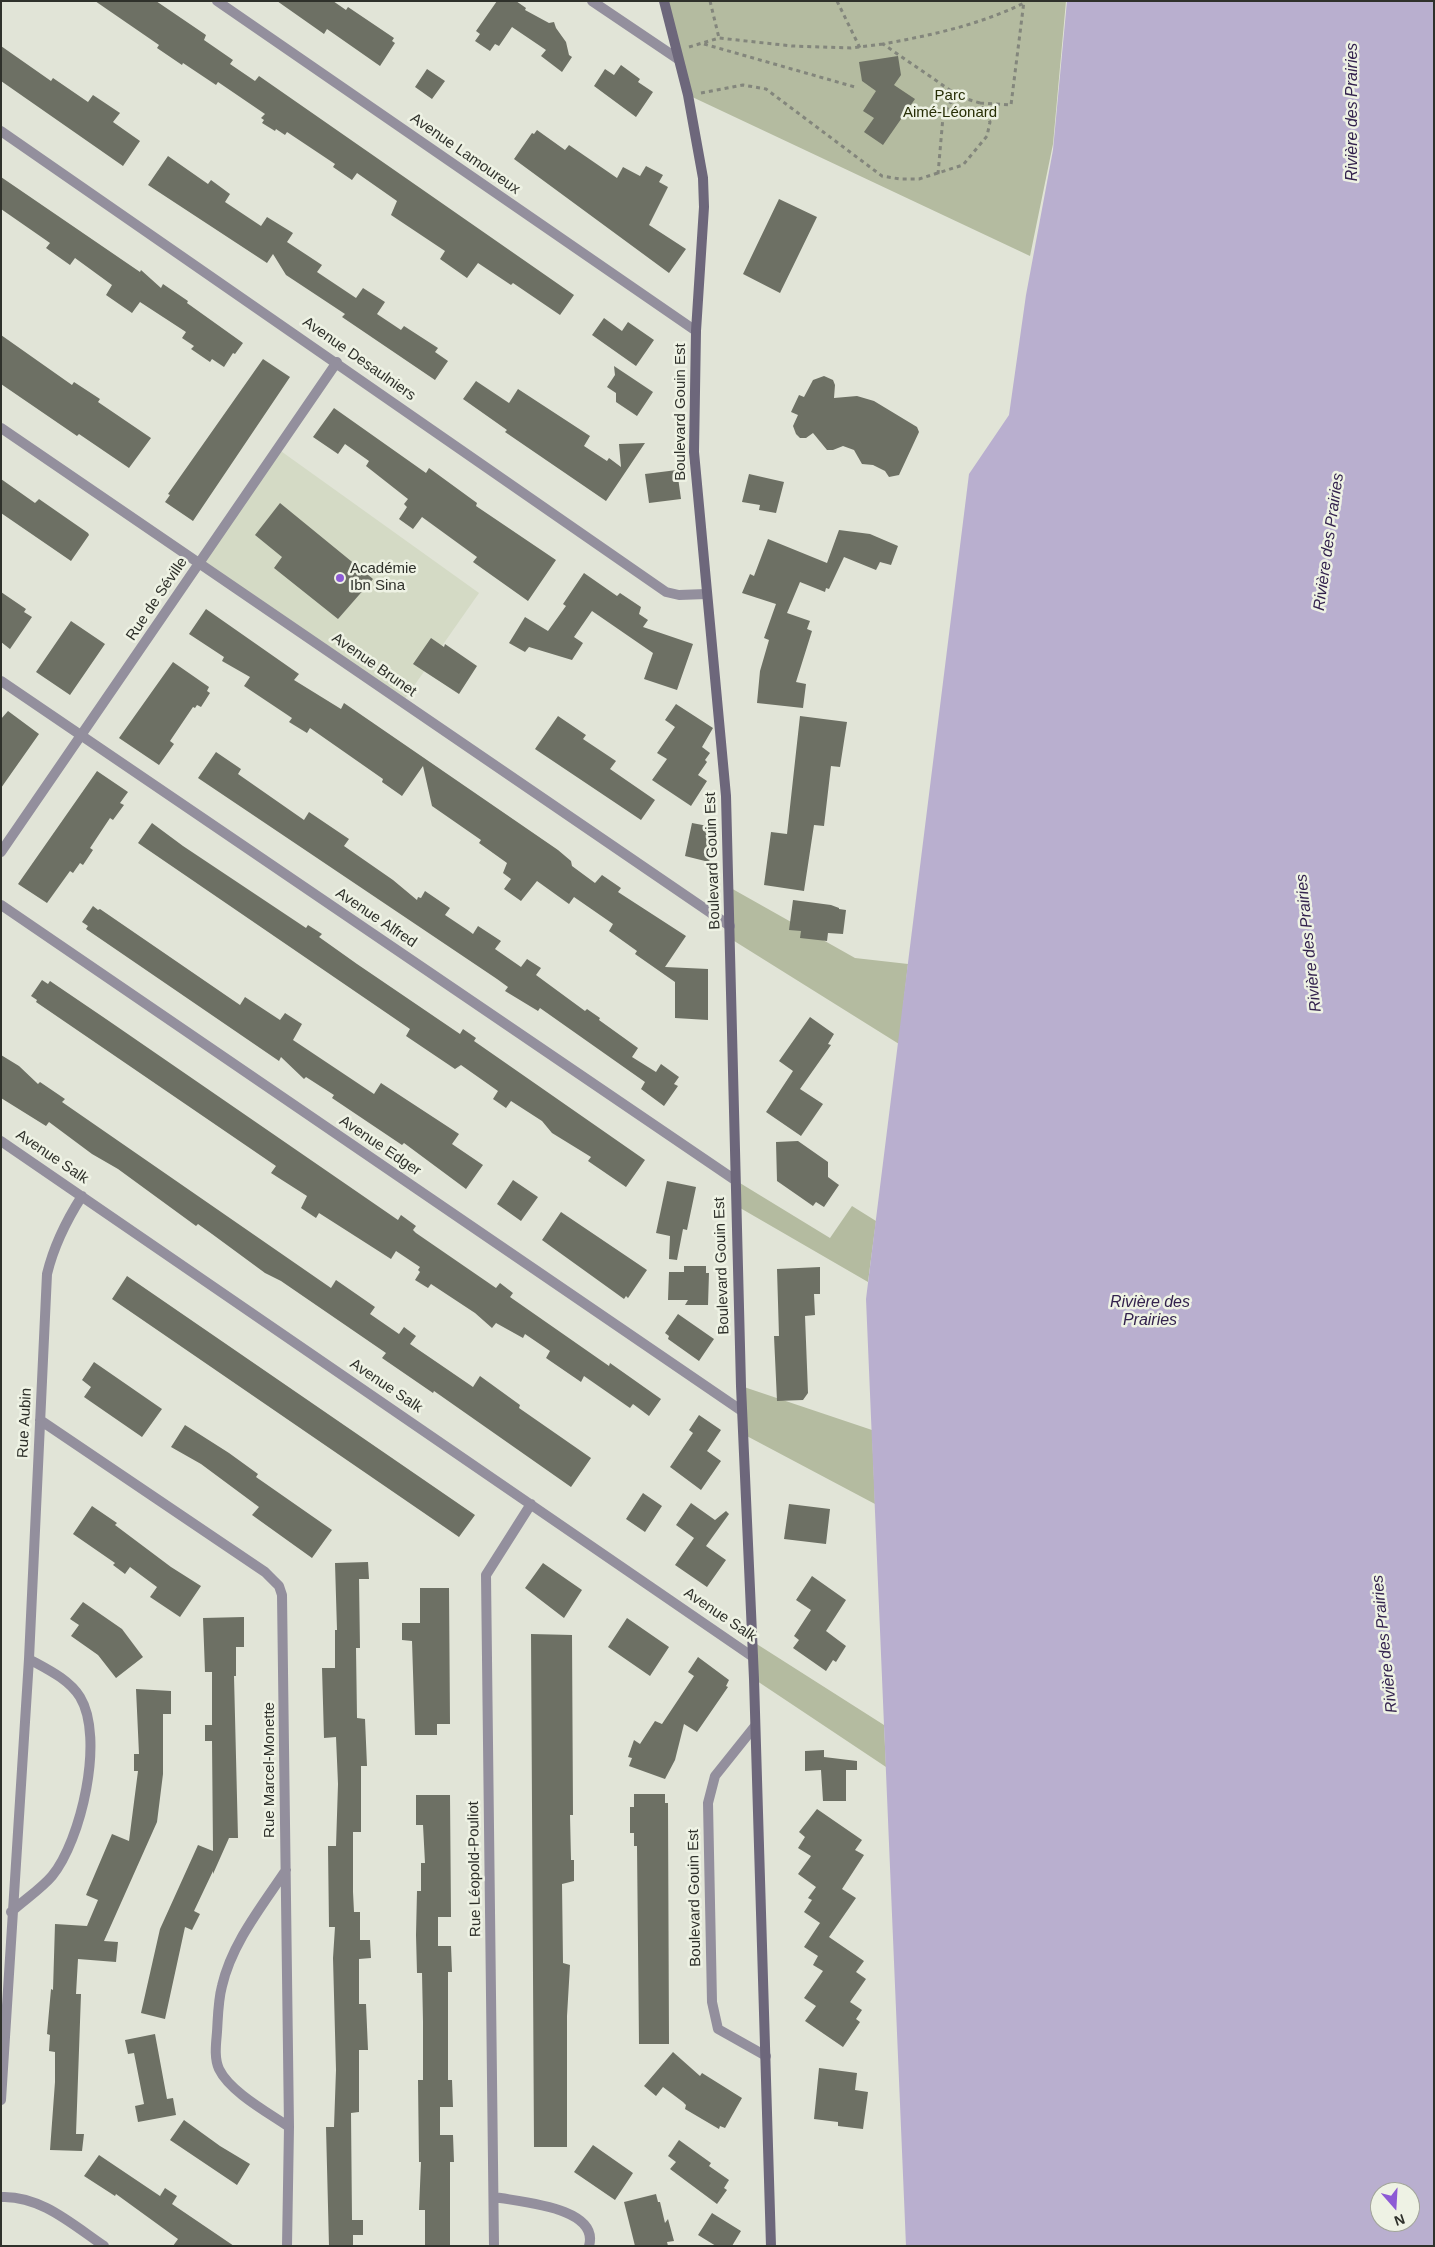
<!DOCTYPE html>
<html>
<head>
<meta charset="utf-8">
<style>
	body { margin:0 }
	#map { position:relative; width:1435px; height:2247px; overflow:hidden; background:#e1e4d7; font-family:Arial,sans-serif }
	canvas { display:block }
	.frame { position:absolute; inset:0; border:2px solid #2f312b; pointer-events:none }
	.north { position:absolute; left:1370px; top:2182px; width:50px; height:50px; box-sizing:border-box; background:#eef2e4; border:1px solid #a2a59a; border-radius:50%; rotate:161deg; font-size:14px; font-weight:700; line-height:20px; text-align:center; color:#2f312b }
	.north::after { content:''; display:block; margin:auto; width:18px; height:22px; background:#8d5bd5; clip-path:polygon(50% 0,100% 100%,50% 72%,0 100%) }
</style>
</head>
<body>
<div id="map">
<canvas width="1435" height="2247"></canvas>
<div class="frame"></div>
<div class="north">N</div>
</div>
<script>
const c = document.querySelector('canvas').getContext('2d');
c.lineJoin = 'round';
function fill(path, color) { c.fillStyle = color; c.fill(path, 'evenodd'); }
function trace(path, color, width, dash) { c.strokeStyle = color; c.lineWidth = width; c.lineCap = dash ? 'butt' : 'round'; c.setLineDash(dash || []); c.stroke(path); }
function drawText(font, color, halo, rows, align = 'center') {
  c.font = font + ' Arial,sans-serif'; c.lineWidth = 5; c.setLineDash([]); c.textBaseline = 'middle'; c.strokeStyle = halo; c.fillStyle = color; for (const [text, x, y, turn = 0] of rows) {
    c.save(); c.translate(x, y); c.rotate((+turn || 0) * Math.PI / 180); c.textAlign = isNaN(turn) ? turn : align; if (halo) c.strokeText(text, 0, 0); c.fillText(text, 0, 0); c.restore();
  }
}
const built = new Path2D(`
	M278 449 479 593 402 703 199 563Z`);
const green = new Path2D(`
	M664 1H1066L1053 144 1030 256 688 95Z
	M729 887 855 958 908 964 899 1044 731 939Z
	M735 1180 830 1238 852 1206 876 1221 868 1282 735 1205Z
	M741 1386 872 1430 875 1504 743 1434Z
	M752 1641 884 1725 886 1767 754 1679Z`);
const water = new Path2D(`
	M1067 1H1434V2246H906L866 1299 969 474 1009 415 1026 295 1053 150ZM1380 2192H1410V2222H1380Z`);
const building = new Path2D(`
	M95 1H156L206 35 204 40 233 60 230 64 255 81 259 76 574 295 560 315 513 283 511 285 478 263 467 278 440 259 445 251 391 215 397 201 357 173 352 180 333 167 335 164 287 132 285 135 276 129 275 131 262 123 264 120 261 118 265 114 218 82 216 85 183 63 182 65 157 48 159 45Z
	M277 1H333L346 10 348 7 394 38 392 41 395 43 380 66 327 29 324 34Z
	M497 1H516L526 8 525 10 549 23 554 22 556 28 566 42 569 55 572 57 562 72 541 56 546 50 512 27 499 46 495 44 490 51 475 41 480 34 476 31Z
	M1 46 51 81 53 78 88 102 93 95 120 113 113 122 140 141 123 166 1 81Z
	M898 56 901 75 894 85 915 99 883 145 864 132 874 118 863 111 876 91 862 81 859 62Z
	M621 65 640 79 638 82 653 92 636 117 594 86 605 69 614 75Z
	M427 69 445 81 432 99 415 87Z
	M537 130 565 150 569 145 617 178 623 167 640 176 646 166 663 175 659 182 668 187 649 225 686 249 669 273 514 159 532 133 534 134Z
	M168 156 208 184 211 180 230 194 225 202 261 226 267 217 293 233 287 242 322 265 317 272 356 298 363 288 385 302 377 314 401 330 404 326 438 348 435 352 448 361 435 380 342 317 345 314 286 275 273 254 267 263 148 185Z
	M1 177 140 272 141 270 161 288 163 284 188 301 187 303 243 343 235 354 233 353 224 367 212 359 210 362 191 349 194 346 182 338 186 332 140 302 132 313 106 295 112 285 75 258 70 265 46 248 50 243 1 209Z
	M779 199 817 217 780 293 743 274Z
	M604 318 622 331 628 322 654 340 636 366 592 335Z
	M1 335 72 385 74 382 100 399 98 402 151 438 129 468 79 434 77 436 1 384Z
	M263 359 290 377 193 521 165 502 170 495 168 494Z
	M614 366 653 392 637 416 616 402V393L607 387 615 375Z
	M824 376 833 380 835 385 834 398 857 396 874 401 917 427 919 432 899 475 889 477 885 471 873 465 862 464 854 450 843 446 833 450H827L813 433 806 438H800L796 434 793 426 798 415 791 412 799 395 804 397 813 380Z
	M476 381 509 403 518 389 590 436 584 446 607 461 609 458 621 467 619 444 645 443 606 501 505 432 507 430 463 399Z
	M334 408 426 473 429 468 477 503 476 506 556 560 528 601 473 562 477 557 422 517 413 529 399 519 407 507 404 504 408 499 366 466 369 461 345 444 338 454 313 437Z
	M677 470 681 499 649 503 645 474Z
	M749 474 784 482 776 513 759 510 760 505 742 502Z
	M1 479 35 503 39 499 88 533 89 535 71 561 1 513Z
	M280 503 373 579 338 619 274 568 282 557 255 535Z
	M839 530 870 534 898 546 891 565 880 562 876 570 844 557 829 589 826 588 825 592 800 582 787 613 810 621 807 629 812 631 796 682 806 684 803 708 757 703 760 671 769 640 764 638 776 604 742 593 750 574 754 576 768 539 827 563Z
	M584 573 617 596 620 593 641 607 639 614 648 620 643 627 693 644 677 690 644 679 653 653 592 611 574 637 583 643 572 660 529 647 525 652 509 643 525 617 548 631 566 606 563 604Z
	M1 592 26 609 24 612 32 617 10 649 1 642Z
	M206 609 299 674 294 680 341 709 344 703 558 850 571 861 572 866 595 883 602 875 621 888 618 892 686 936 665 967 708 969V1020L675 1018V982L635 954 637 951 609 931 613 924 574 897 569 904 537 881 521 901 504 889 511 879 503 873 507 863 479 843 481 840 432 806 423 766 402 796 382 782 383 779 310 728 307 733 289 722 292 718 244 686 250 677 222 661 224 657 189 634Z
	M71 621 105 644 70 695 36 672Z
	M431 638 444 647 445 644 477 666 459 694 413 664Z
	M173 662 209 687 207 691 210 693 201 707 197 705 195 708 193 707 170 741 174 744 159 765 119 738Z
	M676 704 713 728 702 747 710 753 705 760 707 762 698 775 707 781 691 806 652 780 667 759 657 753 675 727 665 720Z
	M8 711 39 734 1 788V719Z
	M558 716 586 735 583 739 616 761 610 769 655 800 641 820 535 749Z
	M800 716 847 722 840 767 831 766 824 826 814 825 804 891 764 885 771 832 787 834Z
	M216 752 241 769 238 774 304 820 309 812 349 839 344 846 393 880 417 900 418 897 421 898 425 891 450 908 445 915 469 931 473 934 478 926 501 941 495 949 521 967 527 959 541 968 536 975 585 1011 587 1009 600 1018 599 1020 638 1048 632 1057 656 1072 661 1064 679 1077 674 1084 678 1086 664 1106 641 1089 645 1082 540 1008 538 1011 505 991 508 987 497 979 198 778Z
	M97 771 128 792 120 803 124 805 113 820 110 818 90 848 93 850 83 865 80 863 73 873 70 871 47 903 18 884Z
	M152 823 183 846 306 928 308 925 322 934 319 937 357 964 460 1034 463 1029 476 1038 474 1041 645 1160 626 1187 588 1161 591 1157 552 1133 542 1121 511 1101 506 1108 493 1099 498 1091 461 1065 455 1069 406 1036 410 1029 138 843Z
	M692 823 718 828 709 862 685 856Z
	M793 900 831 905 839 908V909L846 910 843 934 828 933 827 941 800 938 801 931 789 930Z
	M93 906 98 910 100 909 240 1005 245 997 280 1020 285 1013 302 1024 293 1040 374 1094 381 1083 459 1134 452 1144 483 1165 466 1189 404 1143 402 1145 332 1098 334 1095 306 1077 304 1079 281 1057 279 1061 86 929 88 926 82 922Z
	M42 980 48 984 50 981 106 1019 398 1220 401 1215 416 1226 413 1230 416 1233 496 1288 500 1283 513 1293 510 1297 609 1366 610 1363 661 1399 649 1416 633 1404 630 1408 584 1376 581 1382 546 1358 550 1351 525 1334 523 1338 496 1323 492 1328 475 1313 431 1284 428 1288 415 1280 420 1272 418 1270 420 1267 396 1251 391 1259 319 1213 316 1218 301 1208 307 1196 271 1173 276 1166 36 1002 37 1000 31 996Z
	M810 1017 834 1034 828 1044 831 1045 800 1089 823 1104 801 1136 766 1112 793 1071 779 1061Z
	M1 1055 19 1066 38 1084 40 1082 65 1099 62 1102 331 1288 336 1280 375 1307 370 1314 399 1334 404 1327 416 1336 410 1344 435 1361 473 1387 480 1376 520 1405 519 1408 591 1458 571 1487 434 1391 433 1393 382 1358 386 1353 281 1281 265 1273 212 1234 198 1224 196 1226 118 1169 92 1154 49 1122 46 1126 1 1098Z
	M798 1141 828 1162V1177L839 1185 824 1207 816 1202 813 1206 777 1181 776 1142Z
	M513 1180 538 1197 521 1221 497 1204Z
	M667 1181 696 1187 687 1230 683 1229 677 1260 669 1259 670 1236 656 1233Z
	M561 1212 647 1270 628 1298 626 1296 624 1299 542 1240Z
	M684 1266H706V1273H709L708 1305H685L688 1300H668L669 1272H684Z
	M820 1267V1294H814L815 1315 805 1316 808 1393 803 1400 777 1401 774 1336H779L777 1269Z
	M127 1276 475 1515 459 1537 112 1299Z
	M678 1314 714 1339 699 1361 668 1339 669 1336 665 1333Z
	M94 1362 162 1409 142 1437 84 1397 91 1387 82 1380Z
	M699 1415 721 1430 707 1451 721 1461 701 1490 670 1467 693 1433 689 1430Z
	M185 1425 229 1453 258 1474 256 1477 332 1530 312 1558 252 1515 259 1507 201 1464 171 1447Z
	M643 1493 662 1506 645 1532 626 1519Z
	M691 1503 715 1520 726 1511 729 1514 706 1546 726 1560 707 1587 675 1565 694 1538 676 1525Z
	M789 1504 830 1509 826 1544 784 1539Z
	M92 1506 117 1523 115 1525 171 1567 201 1586 180 1617 150 1597 157 1587 130 1567 125 1574 113 1565 115 1563 73 1534Z
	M368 1562 369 1579H359L360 1648H356L357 1718 365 1719 367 1766H361V1832H353V1892L354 1912H360V1940H370L371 1958 359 1959V2004H366L368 2050H359V2112L351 2113 352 2220H363V2235H353V2246H329L326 2127H334L336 2070 333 1958 335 1927H329L328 1846H336L338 1784 336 1737 324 1738 322 1668H335V1630H337L335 1563Z
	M543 1563 582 1590 564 1618 525 1588Z
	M812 1576 846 1600 826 1631 846 1646 836 1662 833 1660 826 1671 793 1648 799 1640 794 1636 811 1610 796 1600Z
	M420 1588H449L450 1724H437V1735H415L412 1641 402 1640V1623H420Z
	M83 1602 122 1629 143 1657 116 1678 98 1655 71 1636 79 1625 70 1619Z
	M244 1617V1647H236V1676H234L238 1838H229L213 1874V1871L194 1911 200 1914 192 1930 185 1927 165 2019 141 2013 160 1929 198 1845 213 1851 212 1741H205V1725H212V1672H205L203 1618Z
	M627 1618 669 1647 650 1676 608 1647Z
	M531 1634 572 1635 573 1815H570L571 1860H574V1881L562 1884 563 1963 570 1965 567 2016V2147H534Z
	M698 1657 729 1680 726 1686 728 1687 697 1732 684 1724 675 1760 665 1779 629 1766 632 1758 628 1757 634 1740 640 1744 655 1721 662 1724 694 1676 688 1672Z
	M136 1689 171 1691V1714H163V1774L157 1822 104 1941 118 1942 116 1962 78 1959 76 1994H81L76 2134H84L82 2151 50 2150 55 2082V2052L49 2051 50 2035 47 2034 51 1989 53 1990 55 1924 87 1926 98 1900 86 1895 112 1834 129 1841 138 1771H134V1754H139Z
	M824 1750V1757L857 1761V1770H846V1801H823L821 1770 805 1771V1751Z
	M634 1794H665V1803H668L669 2044H639L637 1846H634V1833H630V1807H634Z
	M416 1795H450L451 1917H438V1946H451L452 1972H448V2080H452L453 2107H440V2135H453L454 2162H450V2246H425V2210H419L421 2162H419L418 2080H423V2022L422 1973H417L416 1935 417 1891H421V1863H425L423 1825H416Z
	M817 1809 862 1840 855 1850 864 1855 842 1889 856 1898 829 1937 864 1961 856 1972 866 1979 850 2002 862 2010 856 2019 860 2022 843 2047 805 2021 816 2006 804 1998 823 1971 813 1965 818 1956 804 1947 820 1923 804 1912 812 1900 808 1898 816 1887 798 1874 811 1856 798 1848 805 1837 799 1832Z
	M155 2034 167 2099 173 2098 176 2115 138 2122 135 2106 144 2104 134 2053 128 2054 125 2040Z
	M673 2052 700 2076 702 2073 742 2098 725 2128 720 2126 719 2129 685 2109 686 2105 683 2102 663 2087 656 2096 644 2086Z
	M819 2068 857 2073 855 2090 868 2092 863 2129 838 2126V2122L814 2119Z
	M184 2120 220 2146 250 2164 237 2185 170 2140Z
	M679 2140 711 2163 709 2166 729 2180 724 2188 727 2190 717 2204 670 2169 676 2162 668 2156Z
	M593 2145 633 2173 615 2200 574 2172Z
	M99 2155 160 2196 165 2188 177 2196 172 2204 234 2246H173L178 2239 116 2194 115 2196 84 2176Z
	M656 2194 658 2202H660L665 2223 668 2219 674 2241 667 2242 668 2246H635L624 2202Z
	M712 2213 741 2231 732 2246H716L698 2235Z`);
const path = new Path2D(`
	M710 1 719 38
	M837 1 860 48
	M704 44 855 87
	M689 47 719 38 792 46 851 48 883 44
	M701 93 743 85 766 89 882 176 900 179H919L963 165 987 136 990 122 980 103 1011 105 1024 1
	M980 103 960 97 883 44C932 35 979 25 1024 3
	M938 174 943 117 950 103 960 97`);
const street = new Path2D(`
	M217 1 696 331
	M592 1 678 59
	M1 131 666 592 679 595 706 594
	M1 428 730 926
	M1 681 735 1180
	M1 852 337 362
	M1 905 742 1411
	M1 1141 753 1657
	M40 1420 265 1572 279 1586 282 1595 289 2127 287 2246
	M755 1726 715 1776 708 1803 712 2002 718 2029 766 2056
	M286 1870C262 1906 232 1943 222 1986 218 2001 218 2017 217 2032 216 2044 214 2058 219 2069 230 2092 269 2113 289 2127
	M11 1912C24 1900 41 1889 52 1876 81 1841 105 1738 80 1697 69 1679 47 1669 29 1659
	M1 2100 29 1659 47 1274C54 1245 66 1221 82 1196
	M1 2197C40 2195 73 2225 104 2246
	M495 2197C520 2202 600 2207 589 2246
	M494 2246 486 1575 531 1504`);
const secondary = new Path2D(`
	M664 1 688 95 703 178 704 207 696 331 694 452 726 796 741 1386 754 1679 771 2246`);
const markers = [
	[340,578,5,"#8d5bd5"]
];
const parkNames = [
	["Parc",950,96],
	["Aimé-Léonard",950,113]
];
const streetNames = [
	["Avenue Lamoureux",465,154,35],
	["Avenue Desaulniers",359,359,35],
	["Boulevard Gouin Est",681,412,-90],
	["Rue de Séville",157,599,-56],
	["Avenue Brunet",374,665,35],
	["Boulevard Gouin Est",713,861,-92],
	["Avenue Alfred",376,918,34],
	["Avenue Edger",380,1146,34],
	["Avenue Salk",52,1157,34],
	["Boulevard Gouin Est",722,1266,-92],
	["Avenue Salk",386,1386,34],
	["Rue Aubin",25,1423,-87],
	["Avenue Salk",720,1615,34],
	["Rue Marcel-Monette",270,1770,-90],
	["Rue Léopold-Pouliot",475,1869,-91],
	["Boulevard Gouin Est",695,1898,-91]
];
const poiNames = [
	["Académie",350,569],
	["Ibn Sina",350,586]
];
const waterNames = [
	["Rivière des Prairies",1353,112,-90],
	["Rivière des Prairies",1329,542,-82],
	["Rivière des Prairies",1309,943,-96],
	["Rivière des",1150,1303],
	["Prairies",1150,1321],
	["Rivière des Prairies",1385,1644,-96]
];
fill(built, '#d4dac5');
fill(green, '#b4bba0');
fill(water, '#b9afcf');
fill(building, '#6d7064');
trace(path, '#83867c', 3, [4, 4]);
trace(street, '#938f9d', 10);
trace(secondary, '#6d677b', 10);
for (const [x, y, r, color] of markers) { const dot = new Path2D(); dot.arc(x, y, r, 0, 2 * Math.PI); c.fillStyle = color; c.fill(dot); trace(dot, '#eef2e4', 2); }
drawText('15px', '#272e05', '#eef2e4', parkNames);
drawText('15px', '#2f312b', '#eef2e4', streetNames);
drawText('15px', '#2f312b', '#eef2e4', poiNames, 'left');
drawText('italic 16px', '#33224d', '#eef2e4', waterNames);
</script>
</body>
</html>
